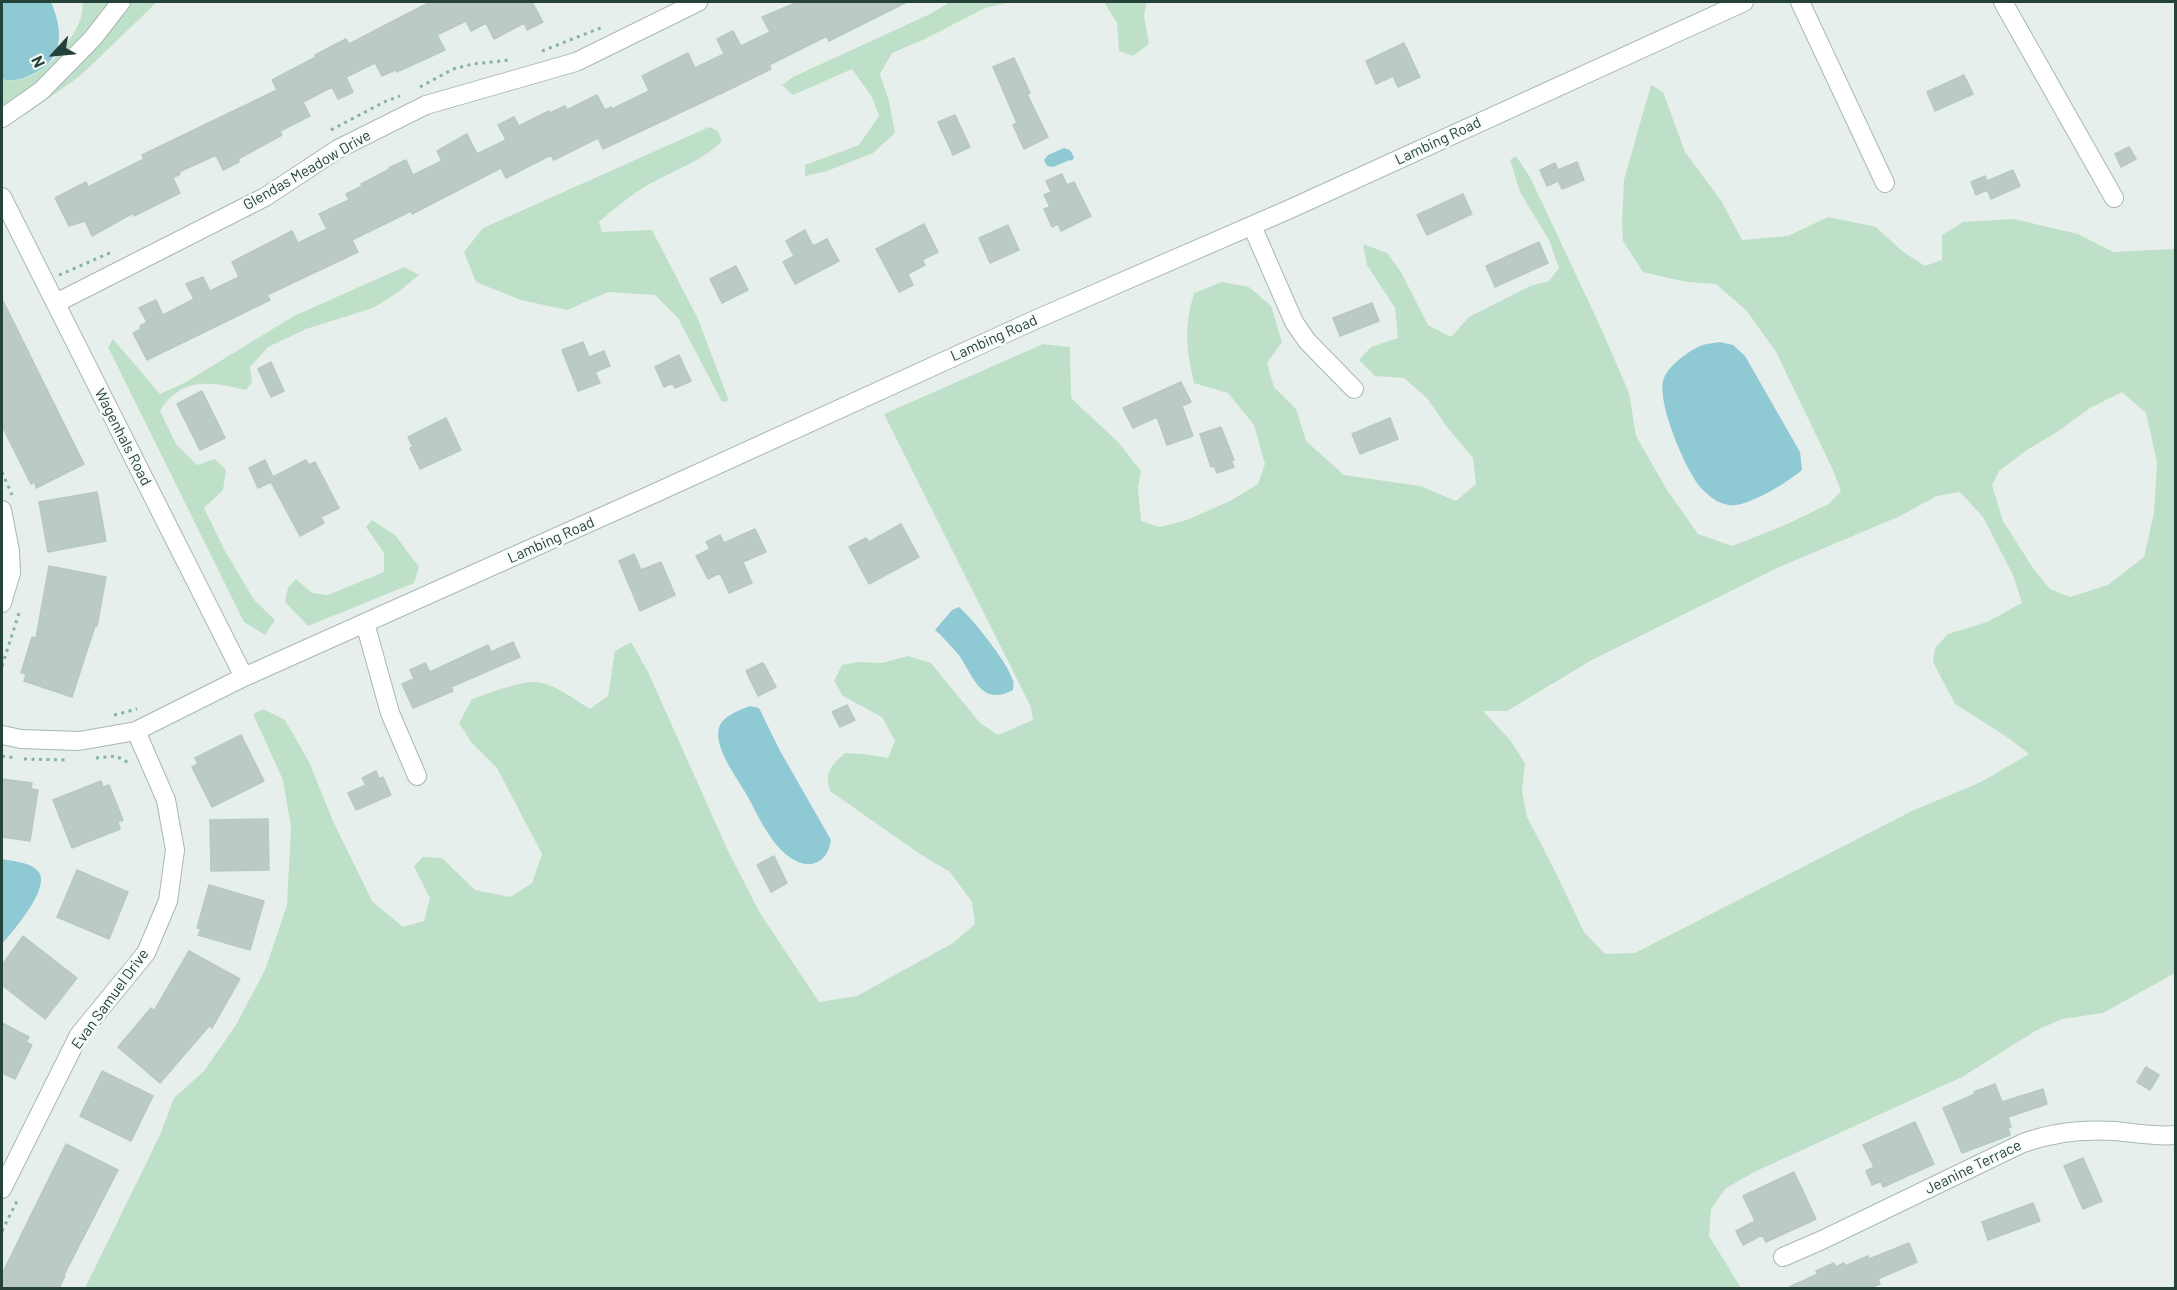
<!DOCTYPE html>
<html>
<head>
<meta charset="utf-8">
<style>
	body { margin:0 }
	#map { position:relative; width:2177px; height:1290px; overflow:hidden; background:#e6efeb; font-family:Barlow,sans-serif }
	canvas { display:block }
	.frame { position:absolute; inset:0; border:3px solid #24423a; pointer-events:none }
	.north { position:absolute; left:24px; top:24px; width:60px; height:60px; -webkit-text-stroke:4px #f7fbf9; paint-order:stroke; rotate:244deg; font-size:16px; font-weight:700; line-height:24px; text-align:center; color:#24423a }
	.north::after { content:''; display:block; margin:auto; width:21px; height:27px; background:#24423a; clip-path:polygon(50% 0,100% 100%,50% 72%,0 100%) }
</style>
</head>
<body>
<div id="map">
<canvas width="2177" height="1290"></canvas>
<div class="frame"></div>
<div class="north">N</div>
</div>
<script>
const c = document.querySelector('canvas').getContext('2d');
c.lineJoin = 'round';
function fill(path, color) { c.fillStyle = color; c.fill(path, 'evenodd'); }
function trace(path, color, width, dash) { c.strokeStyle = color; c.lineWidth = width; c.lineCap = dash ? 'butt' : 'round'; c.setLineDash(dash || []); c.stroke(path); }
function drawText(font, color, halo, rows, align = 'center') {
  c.font = font + ' Barlow,sans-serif'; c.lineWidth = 5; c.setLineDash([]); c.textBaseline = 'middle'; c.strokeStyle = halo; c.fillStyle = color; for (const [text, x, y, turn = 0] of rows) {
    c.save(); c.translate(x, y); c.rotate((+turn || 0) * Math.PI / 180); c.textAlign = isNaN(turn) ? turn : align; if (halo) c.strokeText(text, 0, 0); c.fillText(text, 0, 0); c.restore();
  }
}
const green = new Path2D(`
	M82 2H157L80 76 25 115 2 111V79C15 83 31 78 42 69 59 58 87 22 82 2Z
	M950 2H1011L985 8 925 39 892 53 880 74 889 101 895 133 873 153 827 171 805 176V165L859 145 879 116 872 97 852 69 793 95 782 85 793 77 930 14Z
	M1104 2H1147L1144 15 1149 44 1133 56 1119 51 1117 23Z
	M1651 85 1663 92 1685 152 1722 202 1742 240 1788 236 1828 217 1876 227 1902 251 1925 266 1942 260V235L1963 222 2014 219 2078 234 2113 252 2175 249V973L2103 1013 2062 1019 2037 1030 1962 1077 1754 1172 1725 1189 1711 1209 1709 1236 1741 1288H85L160 1135 174 1098 204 1071 236 1025 265 970 287 905 291 827 283 780 253 714 263 709 285 720 309 762 333 821 372 901 403 927 424 921 430 898 414 866 423 857 442 858 475 890 510 897 532 883 542 854 497 768 471 742 459 723 472 699C488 694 519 681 535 682 554 683 575 700 590 709L608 696 615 651 631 642 648 672 729 853 760 913 819 1002 857 996 953 943 975 924 972 902 950 872 920 854 830 791C824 772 831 766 845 753L863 754 888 758 895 741 882 717 843 696 834 681 842 665 859 662 882 663 908 656 931 663 980 723 998 735 1033 720 1031 707 884 414 1043 344 1070 347 1071 398 1118 442 1141 471 1138 488 1141 521 1159 527 1187 520 1230 501 1258 484 1265 464 1254 425 1228 393 1194 383C1186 347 1184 328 1194 293L1222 282 1249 287 1271 306 1282 342 1267 363 1274 387 1296 409 1306 441 1344 475 1420 486 1456 501 1476 484 1473 458 1447 427 1427 398 1404 378 1375 376 1359 360 1371 347 1398 338 1395 308 1367 265 1363 244 1387 253 1401 272 1428 325 1451 337 1469 317 1530 286 1549 281 1559 268 1549 240 1520 192 1510 160 1516 156 1530 177 1601 328 1629 393 1636 436 1667 490 1698 534 1732 546 1783 526 1829 504 1841 491 1833 470 1776 352 1747 311 1716 284 1687 282 1643 272 1623 241 1622 221 1624 180ZM2122 392 2146 413 2157 462 2154 513 2144 557 2108 585 2070 597 2050 589 2033 568 2003 521 1992 485 1999 471 2027 450 2057 432 2090 408ZM1960 492 1983 517 2013 575 2022 603 1987 622 1948 634 1935 648 1933 662 1955 704 2007 737 2029 754 1981 782 1912 811 1635 953 1605 954 1584 932 1554 869 1527 817 1522 791 1525 763 1510 740 1483 711H1507L1592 660 1779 567 1898 517 1937 496Z
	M709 127 718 131 722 141C705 159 681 167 659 179 637 190 617 206 599 222L602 232 652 230 698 319 729 401 722 402 678 318 655 295 608 292 567 310 521 300 476 282 464 252 483 228Z
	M404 267 419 275 397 293 373 308 306 329 268 347 250 367 252 382 246 390C211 382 182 376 160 411L176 444 197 465 215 459 226 470 223 490 204 508 224 549 254 600 275 620 265 635 244 622 108 347 113 339 160 394 186 382 294 316Z
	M372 520 395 535 419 567 414 583 308 626 285 602 288 588 296 579 312 593 328 595 384 572V553L366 527Z`);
const water = new Path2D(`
	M2 2H51C63 30 65 59 33 74 23 79 13 82 2 79Z
	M1064 148 1070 150 1074 157 1072 161 1070 160 1053 167 1047 166 1044 160 1048 155Z
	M1720 342 1733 345 1745 356 1800 452 1802 470C1788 482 1747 508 1729 505 1717 503 1710 497 1702 489 1686 472 1655 399 1664 378 1669 366 1686 353 1698 347 1704 344 1713 343 1720 342Z
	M959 607C972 618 1009 664 1013 681 1014 684 1013 687 1013 690 980 708 973 674 958 654 951 646 943 637 935 630L952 610Z
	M750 706 759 708 779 749 831 840C827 865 808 871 788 856 767 839 758 814 745 792 736 776 711 744 720 725 725 715 740 710 750 706Z
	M2 859C12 861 30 862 38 871 52 887 13 931 2 944Z`);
const building = new Path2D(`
	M430 2H532L543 22 527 30 524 23 494 39 486 23 471 31 466 21 437 35 445 50 397 72 395 70 382 76 375 63 346 77 353 92 338 99 332 87 303 102 310 116 280 131 282 135 238 159 239 162 223 170 216 155 179 172 180 174 173 178 180 193 134 216 133 213 92 236 85 221 69 226 55 198 86 182 88 187 144 159 142 155 277 90 272 80 316 57 315 55 346 39 349 44Z
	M798 2H907L829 41 827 36 769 65 771 69 724 92 603 149 598 138 554 160 551 155 506 178 501 168 412 214 411 211 352 240 358 252 267 295 270 300 147 360 133 333 141 329 140 326 147 322 139 308 156 300 163 315 194 299 186 284 203 277 210 291 239 277 232 262 292 231 298 243 327 229 319 214 349 200 346 194 362 186 361 184 390 169 389 168 406 160 413 175 442 161 437 151 467 134 477 154 506 140 498 125 514 117 519 126 549 111 550 113 565 106 567 110 597 95 605 110 611 107 612 109 649 91 642 76 688 53 695 68 724 54 717 39 733 31 741 46 770 32 762 17Z
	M1404 43 1420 77 1398 87 1393 76 1376 84 1366 61Z
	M1014 58 1030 93 1027 94 1048 137 1024 149 1013 125 1017 123 993 67Z
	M1964 75 1973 94 1935 111 1927 92Z
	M955 115 970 147 953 155 938 122Z
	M2129 147 2136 159 2121 167 2115 154Z
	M1577 162 1584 180 1562 189 1558 181 1547 186 1540 170 1555 163 1558 170Z
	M2013 170 2020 186 1991 199 1987 190 1976 195 1971 182 1985 176 1987 181Z
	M1062 174 1067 185 1074 182 1091 216 1061 231 1058 224 1052 227 1044 209 1050 207 1044 195 1051 192 1046 181Z
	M1463 194 1472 214 1427 235 1417 215Z
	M924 224 938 252 922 260 925 265 908 274 913 285 899 292 876 249Z
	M1008 225 1019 250 990 263 979 238Z
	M805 230 813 246 827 239 839 261 795 284 783 262 794 256 786 241Z
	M1539 242 1548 263 1495 287 1486 266Z
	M736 266 748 290 722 303 710 279Z
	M2 299 84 464 36 488 35 482 31 484 2 426Z
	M1372 303 1379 321 1340 336 1333 318Z
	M583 342 589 357 604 351 610 366 595 372 600 383 578 391 562 350Z
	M679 355 691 381 675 388 672 383 664 387 655 367Z
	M271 362 284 391 271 397 258 369Z
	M1181 382 1191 402 1182 406 1193 436 1167 445 1157 417 1133 428 1123 408Z
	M202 391 225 438 200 450 177 404Z
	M446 418 461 450 420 469 410 448 413 447 408 437Z
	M1390 418 1398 439 1360 454 1352 434Z
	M1221 427 1234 460H1231L1234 467 1217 473 1214 466 1211 467 1200 434Z
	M265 460 273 477 306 460 309 465 315 462 339 508 321 517 324 523 300 536 271 482 258 488 249 468Z
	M97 492 106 541 48 552 39 502Z
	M901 524 919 557 869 584 849 547 866 538 869 542Z
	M755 529 766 552 743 562 752 583 729 593 720 573 708 579 696 556 710 549 706 542 720 535 724 543Z
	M634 554 641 570 661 562 675 595 640 611 619 561Z
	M49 566 106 577 97 626H95L72 697 24 681 26 674 21 673 32 637 36 638Z
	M513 642 520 657 451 687 453 691 413 708 402 684 414 679 410 670 425 663 430 672 488 645 491 652Z
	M762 663 764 664 776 687 758 696 746 671Z
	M847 705 855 720 840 727 832 712Z
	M241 735 264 781 212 807 192 767 198 764 195 758Z
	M376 771 379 779 383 777 391 795 356 810 348 793 366 785 362 778Z
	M2 779 32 783 31 789 38 790 30 841 2 837Z
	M101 781 103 787 109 785 123 820 118 822 120 829 72 848 53 800Z
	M268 819 269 870 211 871 210 820Z
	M774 856 787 883 771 892 757 865Z
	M77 870 128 892 109 939 57 917Z
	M209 885 264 901 250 950 198 935 201 929 197 928Z
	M23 936 77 978 45 1019 2 985V965Z
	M189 951 240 979 212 1028 209 1026 160 1083 118 1047 151 1008 154 1011Z
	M2 1023 29 1037 26 1042 32 1045 15 1079 2 1073Z
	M2146 1067 2159 1075 2150 1090 2137 1082Z
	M102 1071 153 1096 131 1141 80 1116Z
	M1995 1084 2002 1102 2043 1089 2047 1104 2008 1117 2011 1127 2008 1128 2010 1135 1962 1153 1943 1108 1975 1094 1974 1092Z
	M1915 1122 1934 1164 1883 1187 1881 1181 1872 1185 1866 1171 1874 1167 1863 1145Z
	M66 1144 118 1170 64 1275 65 1276 59 1288H2V1274Z
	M2083 1158 2102 1201 2083 1209 2064 1166Z
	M1794 1172 1816 1219 1766 1242 1762 1235 1743 1245 1736 1231 1755 1221 1743 1196Z
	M2033 1203 2040 1221 1988 1240 1982 1222Z
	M1909 1243 1917 1262 1878 1279 1880 1284 1868 1288H1787L1818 1274 1816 1271 1834 1263 1836 1267 1844 1263 1845 1266 1868 1256 1869 1259Z`);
const path = new Path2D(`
	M542 51 603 27
	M420 87 453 69 473 64 510 60
	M331 130 384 102 400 96
	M59 275 114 251
	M2 472 12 495
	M2 666 20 610
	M114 715 137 709
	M2 756 15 758
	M96 758 116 756 129 763
	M24 759 68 760
	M2 1231 17 1201`);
const minor = new Path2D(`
	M1800 2 1885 183
	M2003 2 2114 198
	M2 118 41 91 93 38 121 2
	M2 197 244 677
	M1252 226 1294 322 1307 341 1354 389
	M56 303 265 197 338 149 426 105 576 62 698 2
	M2 510 10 551 11 573 2 603
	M365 623 390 713 417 776
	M2 735 21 739 79 741 136 731 244 677 653 494 1039 318 1290 209 1744 2
	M2 1189 79 1035 146 953 168 901 175 850 166 800 136 731
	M1783 1257 1822 1240 2023 1143C2053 1132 2083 1129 2115 1131 2135 1133 2156 1137 2176 1135`);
const streetNames = [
	["Lambing Road",1438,141,-25],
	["Glendas Meadow Drive",307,170,-30],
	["Lambing Road",994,338,-24],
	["Wagenhals Road",123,437,63],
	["Lambing Road",551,540,-24],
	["Evan Samuel Drive",110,999,-54],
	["Jeanine Terrace",1973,1167,-26]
];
fill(green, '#bfe0c8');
fill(water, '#8ec9d4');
fill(building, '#bbcac4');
trace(building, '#b8c9c2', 1.5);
trace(minor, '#a8b8b2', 20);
trace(path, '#86b3a5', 3, [3, 4.5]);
trace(minor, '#fff', 18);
drawText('15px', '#24423a', '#f7fbf9', streetNames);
</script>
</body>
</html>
